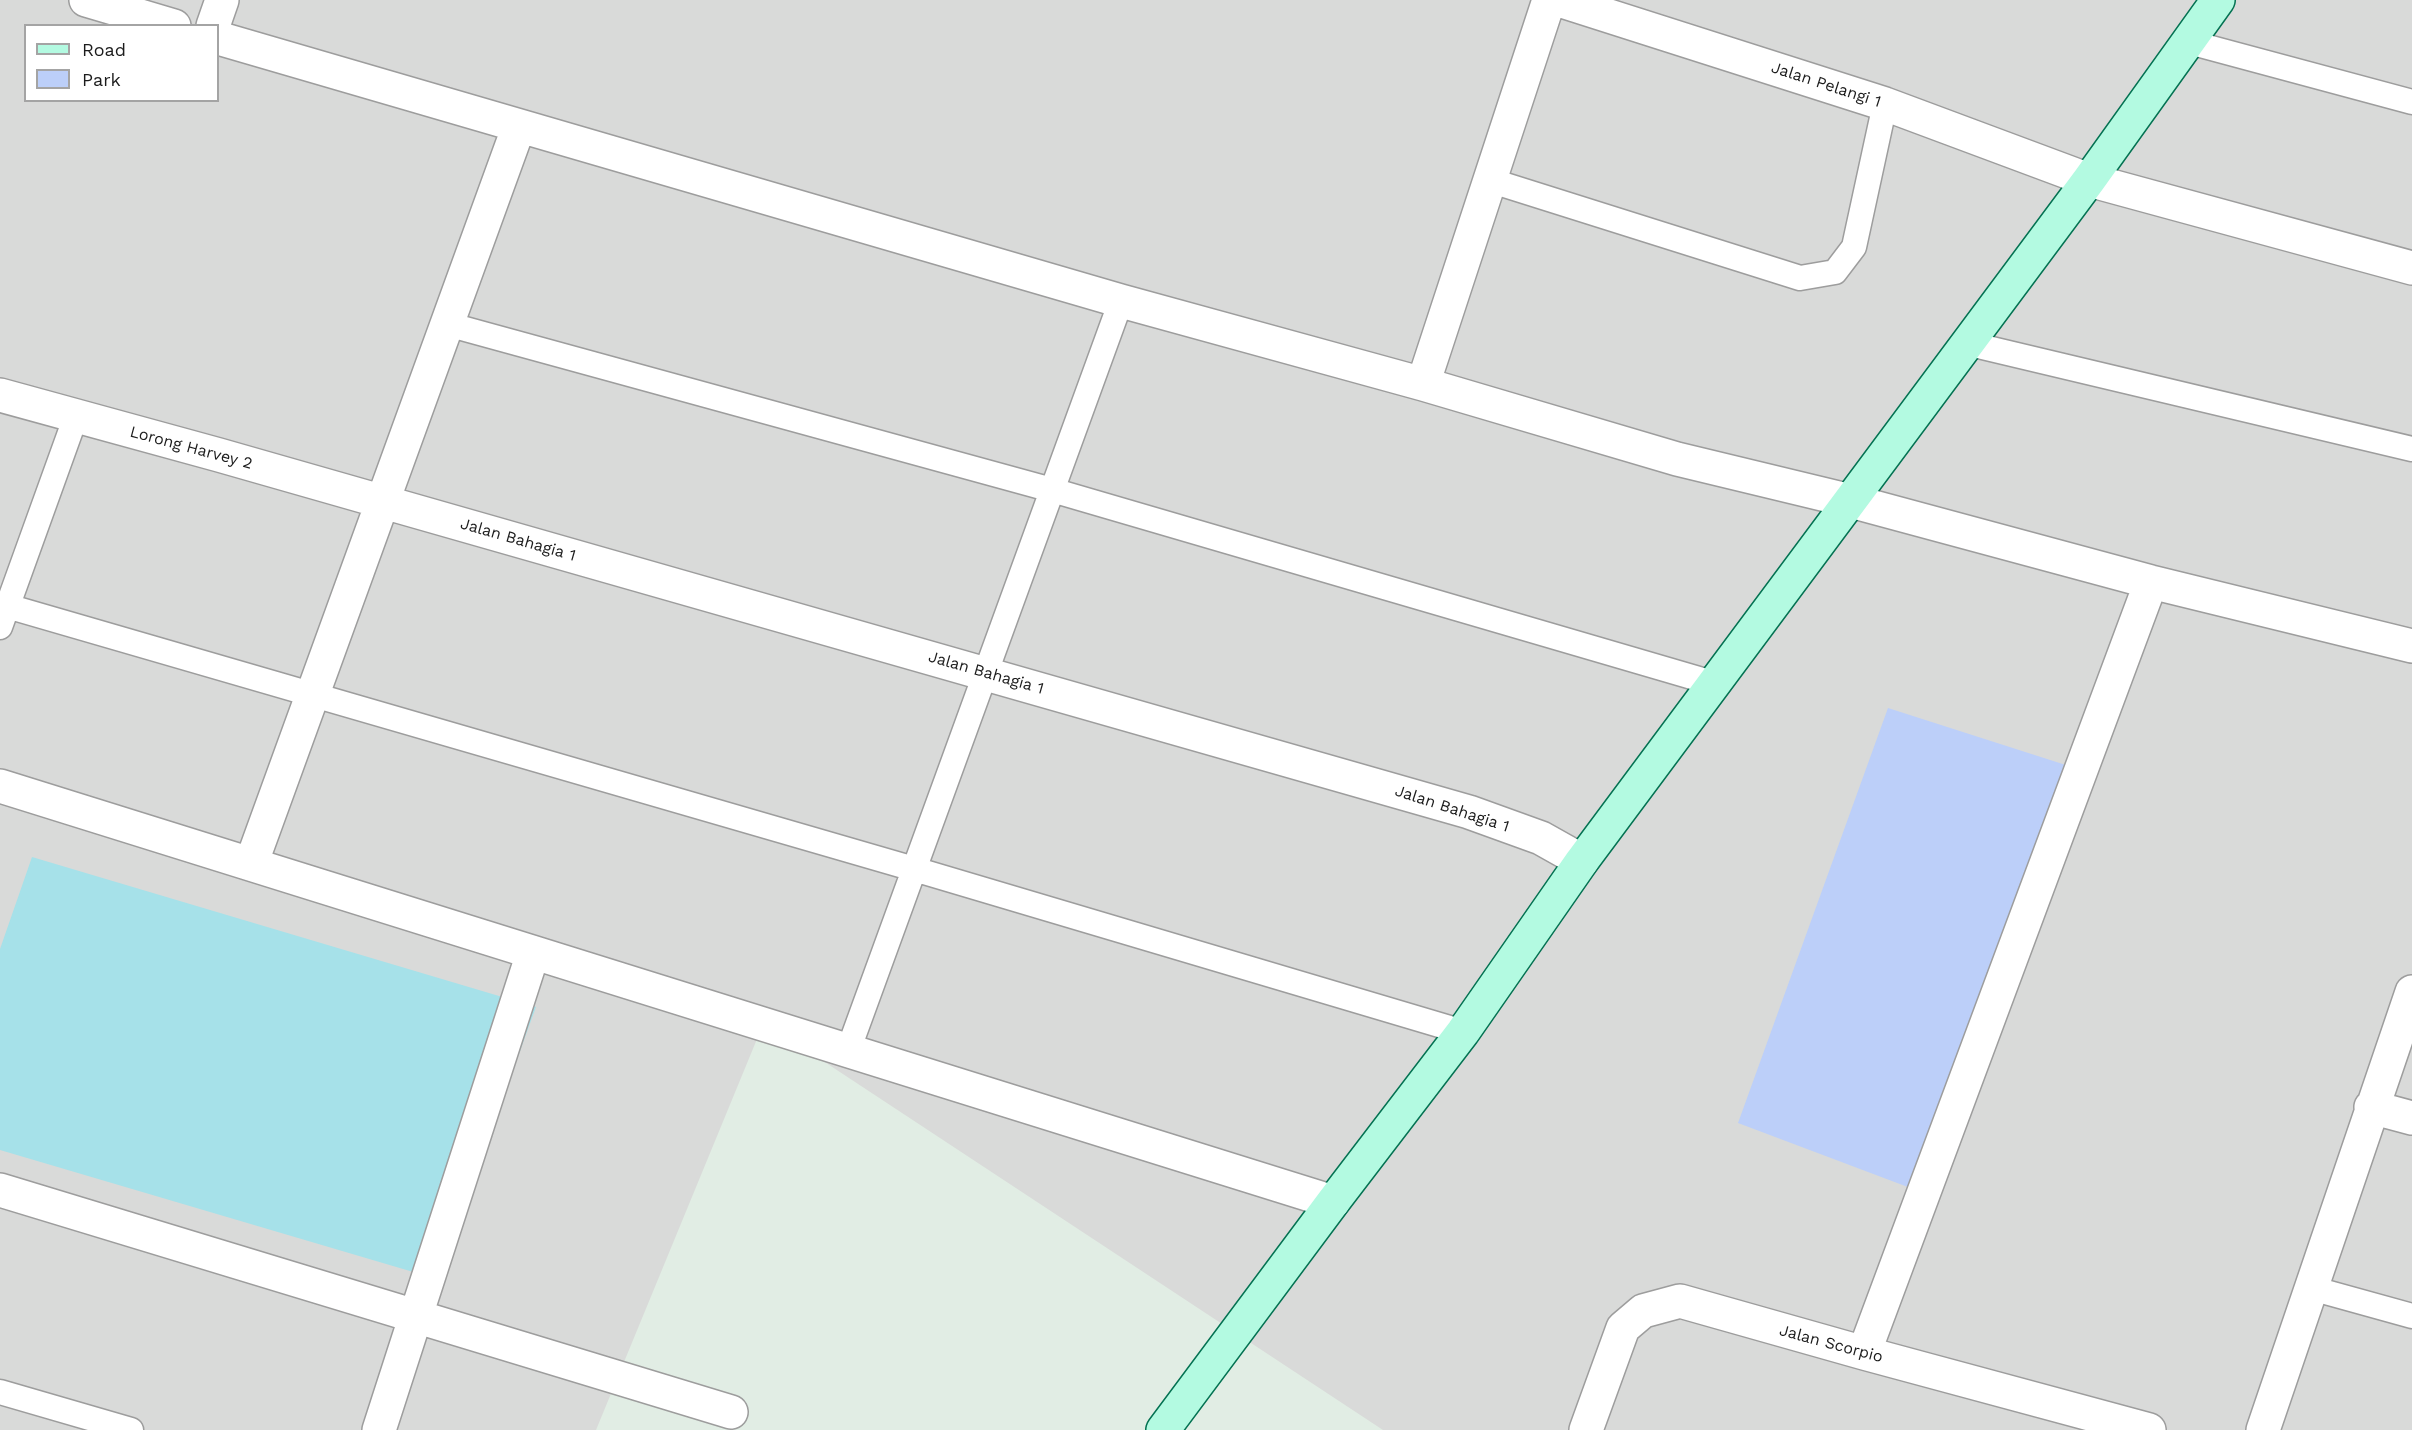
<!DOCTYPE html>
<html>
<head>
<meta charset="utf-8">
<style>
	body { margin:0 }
	#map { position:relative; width:2412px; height:1430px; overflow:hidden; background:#e1ede4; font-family:"Work Sans",sans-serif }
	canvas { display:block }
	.legend { position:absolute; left:24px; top:24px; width:195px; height:78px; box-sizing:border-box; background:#fff; border:2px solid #a4a4a4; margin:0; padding:8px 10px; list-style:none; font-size:18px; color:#1c1c1c }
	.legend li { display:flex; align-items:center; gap:12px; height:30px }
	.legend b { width:30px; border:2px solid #a4a4a4 }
</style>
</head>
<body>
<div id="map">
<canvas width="2412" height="1430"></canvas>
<ul class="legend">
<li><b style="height:8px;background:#b3fae1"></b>Road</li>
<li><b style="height:16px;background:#bccff9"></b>Park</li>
</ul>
</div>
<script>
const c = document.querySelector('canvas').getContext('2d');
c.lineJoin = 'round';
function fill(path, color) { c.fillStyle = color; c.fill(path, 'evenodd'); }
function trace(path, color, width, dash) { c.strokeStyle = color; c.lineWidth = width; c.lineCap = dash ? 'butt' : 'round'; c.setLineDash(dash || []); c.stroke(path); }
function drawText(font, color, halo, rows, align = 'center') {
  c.font = font + ' "Work Sans",sans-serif'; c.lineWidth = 6; c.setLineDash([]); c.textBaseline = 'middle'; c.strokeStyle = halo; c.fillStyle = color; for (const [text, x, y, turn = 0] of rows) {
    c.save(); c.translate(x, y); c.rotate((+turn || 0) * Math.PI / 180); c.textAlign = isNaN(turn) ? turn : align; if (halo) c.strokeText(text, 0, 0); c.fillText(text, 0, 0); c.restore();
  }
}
const residential = new Path2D(`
	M0 0H2412V1430H1383L764 1022 596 1430H0ZM26 26H218V100H26Z`);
const grass = new Path2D(`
	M32 857 536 1007 437 1279 0 1150V949Z`);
const park = new Path2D(`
	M1888 708 2097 775 1937 1198 1738 1123Z`);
const lane = new Path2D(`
	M2189 42 2412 102
	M1489 180 1800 278 1835 272 1854 247 1885 104
	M447 324 1052 490 1716 684
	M1966 343 2412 449
	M0 604 914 869 1463 1032
	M0 627 76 416
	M848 1051 1121 301
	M2311 1288 2412 1316
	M0 1392 131 1430`);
const street = new Path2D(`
	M86 0 174 26
	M1559 0 1885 104 2089 180 2412 268
	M213 26 222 0
	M218 38 1121 301 1423 384 1677 459 1851 501 2151 582 2412 646
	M1423 384 1549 0
	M0 395 219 455 1469 812 1541 838 1582 861
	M0 786 1333 1202
	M251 864 519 126
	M2371 1107 2412 1118
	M0 1190 731 1412
	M1864 1353 2151 582
	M379 1430 533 953
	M1586 1430 1623 1328 1643 1311 1680 1301 1864 1353 2149 1430
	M2263 1430 2412 992`);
const secondary = new Path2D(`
	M1163 1430 1333 1202 1463 1032 1582 861 2089 180 2218 0`);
const streetNames = [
	["Jalan Pelangi 1",1826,85,18],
	["Lorong Harvey 2",191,448,15],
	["Jalan Bahagia 1",518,540,16],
	["Jalan Bahagia 1",986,673,16],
	["Jalan Bahagia 1",1452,809,18],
	["Jalan Scorpio",1831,1344,15]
];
fill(residential, '#d9dad9');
fill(grass, '#a6e1e9');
fill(park, '#bccff9');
trace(lane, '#9d9d9d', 27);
trace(street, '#9d9d9d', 36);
trace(secondary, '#047252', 36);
trace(lane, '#fff', 24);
trace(street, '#fff', 33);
trace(secondary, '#b3fae1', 33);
drawText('16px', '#1c1c1c', '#fff', streetNames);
</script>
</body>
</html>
